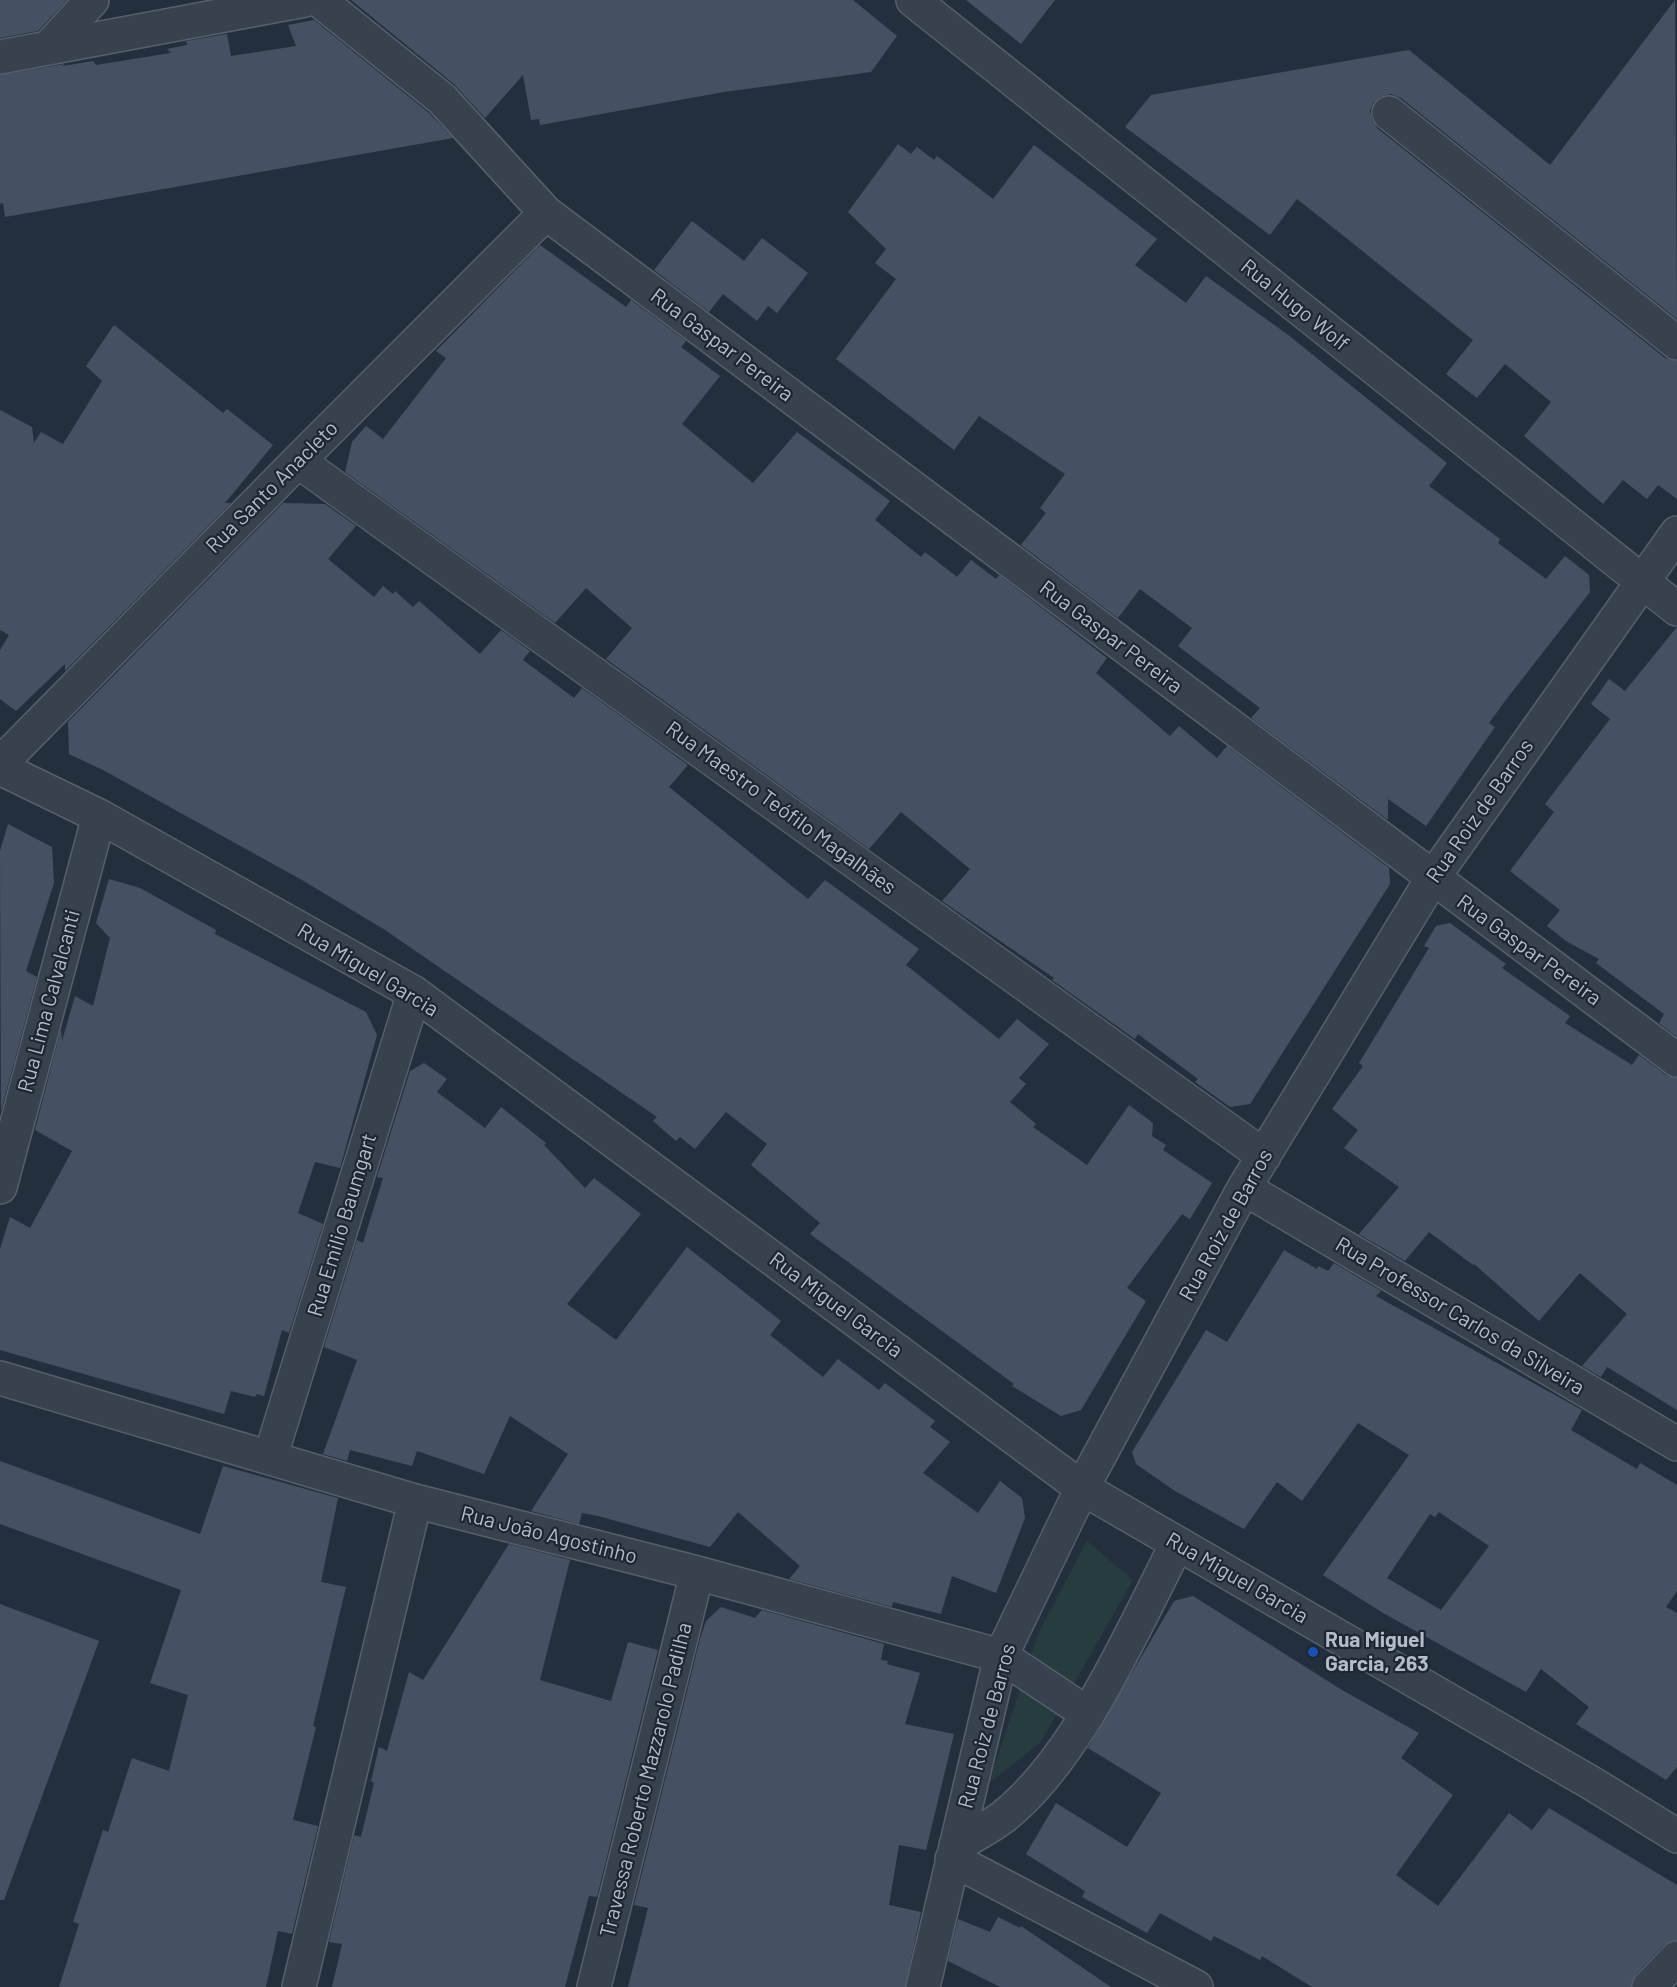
<!DOCTYPE html>
<html>
<head>
<meta charset="utf-8">
<style>
	body { margin:0 }
	canvas { display:block; background:#242f3e }
</style>
</head>
<body>
<canvas width="1677" height="1987"></canvas>
<script>
const c = document.querySelector('canvas').getContext('2d');
c.lineJoin = 'round';
function fill(path, color) { c.fillStyle = color; c.fill(path, 'evenodd'); }
function trace(path, color, width, dash) { c.strokeStyle = color; c.lineWidth = width; c.lineCap = dash ? 'butt' : 'round'; c.setLineDash(dash || []); c.stroke(path); }
function drawText(font, color, halo, rows, align = 'center') {
  c.font = font + ' Barlow,sans-serif'; c.lineWidth = 4.5; c.setLineDash([]); c.textBaseline = 'middle'; c.strokeStyle = halo; c.fillStyle = color; for (const [text, x, y, turn = 0] of rows) {
    c.save(); c.translate(x, y); c.rotate((+turn || 0) * Math.PI / 180); c.textAlign = isNaN(turn) ? turn : align; if (halo) c.strokeText(text, 0, 0); c.fillText(text, 0, 0); c.restore();
  }
}
const green = new Path2D(`
	M1087 1541 1133 1580 1040 1743 989 1783 1039 1632Z`);
const building = new Path2D(`
	M0 0H67L38 31 0 38Z
	M351 0H853L897 36 871 72 724 92 540 125 539 119 531 120 523 75 485 118 454 84Z
	M966 0H1055L1021 44Z
	M1675 0 1677 319 1401 98 1391 94 1382 96 1374 102 1370 111 1372 120 1377 128 1665 358 1677 361V499L1658 485 1647 499 1623 480 1603 504 1524 436 1551 402 1505 364 1477 398 1446 374 1473 340 1350 241 1297 199 1270 235 1125 127 1151 95 1409 50 1550 165Z
	M314 20 429 113 453 138 5 217 3 203 0 204V75L65 64 63 66 93 61 96 65 171 53 167 49 187 45 186 41 227 34 231 56 296 46 288 25Z
	M898 144 911 154 917 147 934 160 937 156 993 199 1034 145 1157 239 1135 265 1186 303 1206 276 1287 334 1447 463 1429 486 1500 539 1498 543 1546 579 1565 556 1589 575 1590 592 1505 701 1489 723 1495 727 1426 826 1388 799V820L1251 718 1260 708 1178 646 1192 628 1140 589 1118 618 1021 545 1046 513 1040 508 1065 474 979 416 954 450 836 359 896 279 875 263 886 249 848 212Z
	M692 221 744 261 762 238 808 273 777 313 768 306 757 321 723 294 709 312 654 270Z
	M540 245 626 307 631 300 686 341 681 347 720 376 682 424 753 483 797 432 890 501 875 520 921 557 925 552 957 577 971 560 996 579 999 575 1107 658 1096 673 1170 736 1179 726 1217 758 1227 746 1389 868 1390 884 1250 1104 1230 1107 1195 1082 1198 1079 1138 1034 1135 1039 1052 980 1054 978 942 901 970 869 901 812 869 849 606 659 632 628 586 588 555 623 345 472 352 442 366 426 383 439 446 358 436 351Z
	M114 325 223 413 227 409 273 445 225 503H231L65 671V664L16 711 0 699V650L9 635 0 630V410L32 427 34 443 41 432 63 444 102 381 86 366Z
	M283 503 325 504 356 526 328 559 374 597 383 586 393 594 395 591 413 607 419 601 480 654 501 630 530 651 523 660 574 698 582 688 688 765 669 787 808 899 825 880 919 949 906 965 999 1039 1017 1019 1049 1044 1019 1078 1026 1084 1010 1102 1036 1124 1033 1127 1087 1165 1129 1105 1153 1123 1152 1136 1166 1145 1163 1150 1212 1183 1190 1219 1182 1214 1127 1288 1146 1301 1081 1410 1061 1416 1012 1386 1014 1384 810 1234 820 1223 751 1165 767 1144 726 1112 695 1149 680 1137 676 1141 653 1121 657 1117 385 930 302 880 103 770 69 754 68 722Z
	M1677 627V1037L1659 1023 1664 1014 1596 963 1599 959 1566 941 1547 926 1560 910 1510 871 1554 812 1545 804 1610 719 1591 704 1609 679 1625 691Z
	M8 824 52 847 54 883 26 971 37 977 1 1111 0 851Z
	M109 879 140 888 216 930 215 934 366 1012 377 1035 340 1168 315 1162 298 1213 323 1224 289 1333 282 1330 264 1396 257 1394 255 1397 231 1391 224 1414 0 1350V1249L10 1217 30 1228 72 1151 35 1130 61 1029 62 1041 75 996 93 1006 110 938 96 923Z
	M1450 923 1506 964 1502 968 1570 1016 1565 1023 1632 1065 1639 1055 1666 1075 1677 1078V1410L1607 1367 1601 1377 1582 1366 1627 1314 1580 1273 1539 1321 1474 1264 1473 1265 1429 1232 1405 1261 1359 1234 1399 1187 1344 1148 1358 1130 1332 1109 1363 1066 1359 1063 1429 948 1424 946 1436 926Z
	M424 1063 447 1079 437 1092 485 1128 501 1107 546 1143 544 1145 585 1188 594 1178 641 1214 567 1304 616 1340 687 1247 781 1321 770 1335 823 1377 838 1359 879 1390 885 1383 935 1421 930 1427 950 1442 923 1473 978 1513 1000 1481 1022 1498 1025 1518 996 1593 952 1576 941 1614 893 1602 892 1607 789 1579 800 1566 738 1512 710 1547 598 1516 582 1513 579 1524 531 1511 568 1454 510 1416 484 1474 417 1451 412 1466 350 1450 347 1461 323 1454 357 1360 324 1347 357 1240 363 1243 383 1178 377 1177 410 1071Z
	M1284 1250 1317 1269 1318 1266 1328 1271 1334 1263 1381 1291 1376 1296 1582 1410 1571 1430 1637 1469 1640 1463 1677 1485V1591L1666 1607 1677 1613V1767L1666 1780 1576 1724 1589 1707 1541 1669 1526 1692 1383 1613 1323 1575 1409 1455 1358 1423 1302 1501 1277 1482 1244 1529 1175 1491 1136 1464 1132 1452 1206 1330 1227 1342ZM1439 1512 1489 1546 1441 1610 1387 1578 1430 1514 1435 1517Z
	M0 1461 200 1534 223 1466 338 1498 321 1582 346 1587 313 1726 316 1727 293 1820 318 1826 292 1934 278 1931 266 1987H59L79 1924 73 1922 103 1830 108 1832 132 1758 169 1771 188 1695 150 1683 181 1590 0 1524Z
	M509 1544 570 1560 540 1680 611 1701 628 1642 658 1650 597 1897 589 1896 565 1987H332L342 1944 329 1942 354 1835 361 1837 374 1783 371 1781 379 1747 387 1751 409 1672 423 1680Z
	M1193 1596 1342 1690 1419 1733 1401 1758 1453 1795 1396 1875 1438 1906 1509 1813 1532 1830 1549 1808 1677 1885V1940L1664 1945 1636 1974 1631 1987H1312L1262 1956 1260 1960 1214 1936 1211 1941 1160 1913 1147 1933 1082 1897 1085 1891 1026 1854 1056 1803 1127 1847 1161 1793 1088 1748 1174 1601Z
	M0 1604 99 1641 4 1900H0Z
	M721 1607 755 1618 762 1610 884 1644 881 1660 888 1661 887 1664 920 1673 905 1724 954 1734 926 1850 899 1845 889 1905 921 1912 905 1987H628L648 1908 634 1905 700 1639 706 1621Z
	M998 1917 1020 1928 1021 1926 1111 1987H1000L948 1961 958 1919 990 1932Z`);
const minor = new Path2D(`
	M319 0 442 99 546 213 1677 1060
	M913 0 1677 609
	M48 48 92 0
	M0 57 305 0
	M1389 113 1677 343
	M298 461 1264 1156
	M0 764 298 461 546 213
	M0 768 99 816 414 993 1082 1488 1593 1784 1677 1836
	M0 1187 99 816
	M1244 1188 1677 1444
	M0 1378 415 1501 697 1573 1001 1656 1088 1714
	M270 1458 414 993
	M956 1845C972 1837 988 1828 1003 1817 1078 1758 1133 1629 1177 1544
	M952 1859 1196 1987
	M299 1987 415 1501
	M594 1987 697 1573
	M923 1987 1001 1656 1082 1488 1244 1188 1432 879 1677 533
	M1649 1987 1677 1958`);
const markers = [
	[1313,1652,6,"#1a4fb4"]
];
const streetNames = [
	["Rua Hugo Wolf",1295,305,39],
	["Rua Gaspar Pereira",722,345,37],
	["Rua Santo Anacleto",272,487,-45],
	["Rua Gaspar Pereira",1111,637,37],
	["Rua Maestro Teófilo Magalhães",781,808,36],
	["Rua Roiz de Barros",1480,811,-55],
	["Rua Gaspar Pereira",1529,950,36],
	["Rua Miguel Garcia",368,970,31],
	["Rua Lima Calvalcanti",49,1001,-75],
	["Rua Emilio Baumgart",342,1225,-73],
	["Rua Roiz de Barros",1226,1225,-61],
	["Rua Miguel Garcia",836,1305,37],
	["Rua Professor Carlos da Silveira",1460,1316,31],
	["Rua João Agostinho",549,1535,14],
	["Rua Miguel Garcia",1237,1578,30],
	["Rua Roiz de Barros",987,1726,-75],
	["Travessa Roberto Mazzarolo Padilha",646,1780,-76]
];
const poiNames = [
	["Rua Miguel",1325,1640],
	["Garcia, 263",1325,1664]
];
fill(green, '#263c3f');
fill(building, '#455162');
trace(minor, '#565f6c', 36);
trace(minor, '#38414e', 33);
for (const [x, y, r, color] of markers) { const dot = new Path2D(); dot.arc(x, y, r, 0, 2 * Math.PI); c.fillStyle = color; c.fill(dot); trace(dot, '#1d2633', 2); }
drawText('21px', '#b4bcc9', '#1d2633', streetNames);
drawText('bold 21px', '#b4bcc9', '#1d2633', poiNames, 'left');
</script>
</body>
</html>
